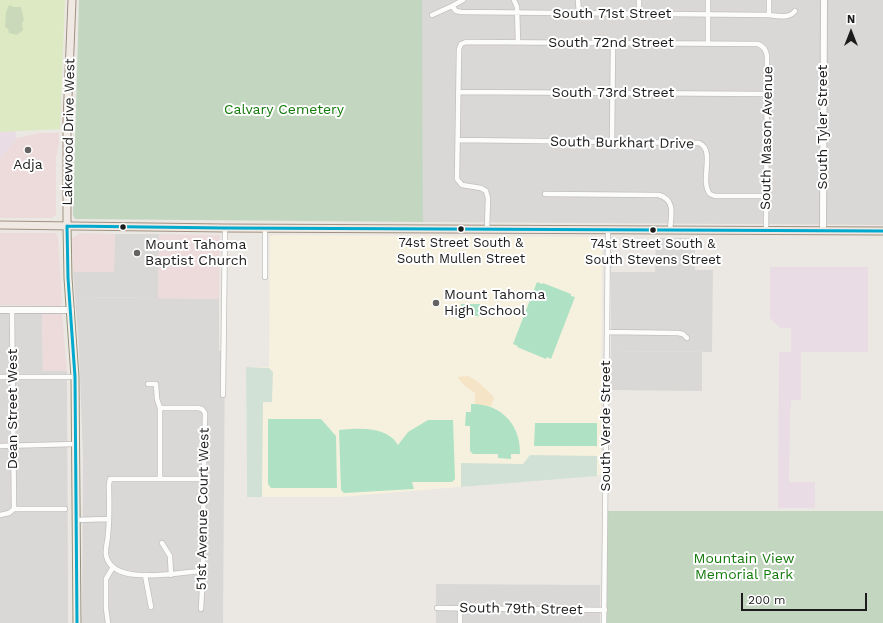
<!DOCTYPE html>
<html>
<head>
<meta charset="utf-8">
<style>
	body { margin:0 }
	#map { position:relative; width:883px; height:623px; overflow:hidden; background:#ebe8e4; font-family:"Work Sans",sans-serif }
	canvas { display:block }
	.north { position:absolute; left:831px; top:12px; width:40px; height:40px; -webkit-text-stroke:3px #fff; paint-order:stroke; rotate:0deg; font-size:11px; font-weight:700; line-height:16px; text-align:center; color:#1c1c1c }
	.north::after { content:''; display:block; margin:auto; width:14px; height:18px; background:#1c1c1c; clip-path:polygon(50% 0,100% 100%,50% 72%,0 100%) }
	.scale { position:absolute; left:741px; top:593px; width:126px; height:18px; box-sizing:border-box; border:2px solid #1c1c1c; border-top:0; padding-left:5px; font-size:12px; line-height:14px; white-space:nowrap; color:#1c1c1c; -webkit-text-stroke:3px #fff; paint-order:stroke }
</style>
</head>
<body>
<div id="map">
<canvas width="883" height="623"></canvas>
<div class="north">N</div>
<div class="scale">200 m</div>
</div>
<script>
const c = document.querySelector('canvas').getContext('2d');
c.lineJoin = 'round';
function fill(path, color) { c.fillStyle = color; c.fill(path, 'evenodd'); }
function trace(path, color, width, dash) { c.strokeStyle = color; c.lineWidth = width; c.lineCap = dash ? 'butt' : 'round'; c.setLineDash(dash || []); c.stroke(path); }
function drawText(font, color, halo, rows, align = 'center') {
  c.font = font + ' "Work Sans",sans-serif'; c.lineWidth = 4; c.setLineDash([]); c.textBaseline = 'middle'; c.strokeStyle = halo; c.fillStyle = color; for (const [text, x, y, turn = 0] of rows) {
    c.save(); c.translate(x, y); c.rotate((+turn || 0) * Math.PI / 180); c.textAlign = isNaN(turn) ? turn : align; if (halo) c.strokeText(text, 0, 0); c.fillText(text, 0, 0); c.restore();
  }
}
const residential = new Path2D(`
	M421 0H883V225L423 222Z
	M656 238H695V270H713L712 352 611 351V272H655Z
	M75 297 219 299V351H225L223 623H82L83 456H130V427L141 403H81L79 350Z
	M0 312 42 313 43 371H67L68 583H0Z
	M436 584 600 585V623H436Z`);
const commercial = new Path2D(`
	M40 133H59V143L56 158V215L52 218H0V159L17 138Z
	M0 233H55L58 236 62 305 59 306 0 305Z
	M80 233 115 234 114 272H73L72 238Z
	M159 234 220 235 219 299 158 298Z
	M42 313H62L67 371H43Z`);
const industrial = new Path2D(`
	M15 131 17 138 0 159V132Z
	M770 267H868V352H801V400H791V409H790L789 482H815V508H778L779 352H791V328H780L770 318Z`);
const education = new Path2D(`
	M272 235 599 237 602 239 601 475 340 497H247L246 367H269L270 237Z`);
const religious = new Path2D(`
	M115 234H159L158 298 75 297 73 272H114Z
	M611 351 702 352V391L610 390Z
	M81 403H142L141 427H130V456H83Z
	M0 583H68V623H0Z`);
const grass = new Path2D(`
	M0 0H65L60 129 0 132Z`);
const forest = new Path2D(`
	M9 5 14 7H21L24 20 22 23 23 30 17 35 9 33 8 29 5 27 6 13Z`);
const wetland = new Path2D(`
	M246 367 269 368 273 372 272 402H263L262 497H247Z
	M530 455 597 456V476L461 487V463L523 464Z`);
const sand = new Path2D(`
	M468 376 477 381 492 395 494 398 491 406 475 404V393L466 387 457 377Z`);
const cemetery = new Path2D(`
	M79 0H422L423 222 75 219 73 215Z
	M606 511H883V623H605Z`);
const pitch = new Path2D(`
	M537 282 542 284 543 283 571 294V296L575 297 551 359 547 357 546 359 517 347 518 346 513 344Z
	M461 304H480V316H461Z
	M471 404C500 403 521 424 520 454H511V459L498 458V454H473L470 451V426H465L466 412H471Z
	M268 419H321L336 436 337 488H271L268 484Z
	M428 420H453L455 479 452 482H412L414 489 344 493 341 490 339 430C358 428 387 426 398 445L408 432Z
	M535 423H597V446H534Z`);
const minor = new Path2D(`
	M514 0 517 7 518 42
	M578 0 579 14
	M708 0V43
	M452 6 463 0
	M639 14V0
	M432 15 452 6 456 11 461 12 769 15C778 16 789 19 795 11
	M769 15V0
	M458 92 767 94
	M458 140 699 143C716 150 699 181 710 194L715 196H766
	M612 143 613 44
	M545 194 659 195C676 200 671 216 670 230
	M265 228V277
	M487 229 488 198 486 191 481 188 462 185 457 179 459 49 461 44 466 42 758 44C764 46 766 50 767 56L766 231
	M12 310 14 509
	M607 332 678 333 683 334 687 338
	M0 377H75
	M148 384H156L157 399 160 408V478
	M223 395 225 228
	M160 408H198L202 409 205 413 203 522 201 544 203 555V571L201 609
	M0 446 76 444
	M0 515 9 513 14 509H65
	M76 520 109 519
	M162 543 170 556 171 575
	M203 571C181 571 112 588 106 555 105 548 108 541 108 534 110 517 109 501 109 484L110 479H204
	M145 575 151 607
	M437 608 605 610
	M460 608V623
	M108 623 106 608V579L113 567
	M604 623 608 229`);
const tertiary = new Path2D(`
	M823 231 824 0
	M0 310H71`);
const secondary = new Path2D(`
	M67 226 68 278 75 377 77 623`);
const primary = new Path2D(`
	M0 225 224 228 883 231
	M67 226V121L72 0`);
const bus1 = new Path2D(`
	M67 226 224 228 883 231
	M67 226 68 278 75 377 77 623`);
const markers = [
	[28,150,4,"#646362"],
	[123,227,3.5,"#1c1c1c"],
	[461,229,3.5,"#1c1c1c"],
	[653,230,3.5,"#1c1c1c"],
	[137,253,4,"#646362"],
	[436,303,4,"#646362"]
];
const busNames = [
	["74st Street South &",461,243],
	["South Mullen Street",461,259],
	["74st Street South &",653,244],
	["South Stevens Street",653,260]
];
const streetNames = [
	["South 71st Street",612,14],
	["South 72nd Street",611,43],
	["South 73rd Street",613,93],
	["South Tyler Street",823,127,-90],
	["Lakewood Drive West",69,132,-89],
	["South Mason Avenue",767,138,-89],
	["South Burkhart Drive",622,143,1],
	["Dean Street West",13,409,-90],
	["South Verde Street",606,426,-90],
	["51st Avenue Court West",203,509,-89],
	["South 79th Street",521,609,1]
];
const parkNames = [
	["Calvary Cemetery",284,110],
	["Mountain View",744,559],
	["Memorial Park",744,575]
];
const poiNames = [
	["Adja",28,165,"center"],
	["Mount Tahoma",145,245],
	["Baptist Church",145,261],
	["Mount Tahoma",444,295],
	["High School",444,311]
];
fill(residential, '#dad8d6');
fill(commercial, '#eddbdb');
fill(industrial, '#e9dce5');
fill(education, '#f6f1de');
fill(religious, '#d9d8d6');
fill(grass, '#dde9c2');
fill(forest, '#cad9b9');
fill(wetland, '#d2e1d5');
fill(sand, '#f6e4c6');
fill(cemetery, '#c3d6c0');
fill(pitch, '#afe2c4');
trace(minor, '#c2c0bf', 6);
trace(tertiary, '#c2c0bf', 8);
trace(secondary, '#95927d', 9);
trace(primary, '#a19181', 9);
trace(minor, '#fcfcfb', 4.5);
trace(tertiary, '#fcfcfb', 6);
trace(secondary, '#f3f1e9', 7);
trace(primary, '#f0e9e3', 7);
trace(bus1, '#00a9ce', 3);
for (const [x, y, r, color] of markers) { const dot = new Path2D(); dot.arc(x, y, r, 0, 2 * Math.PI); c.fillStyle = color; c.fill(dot); trace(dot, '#fff', 1.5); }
drawText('13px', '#1c1c1c', '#fff', busNames);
drawText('14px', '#1c1c1c', '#fff', streetNames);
drawText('14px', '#147a0b', '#fff', parkNames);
drawText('14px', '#1c1c1c', '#fff', poiNames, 'left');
</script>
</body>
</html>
